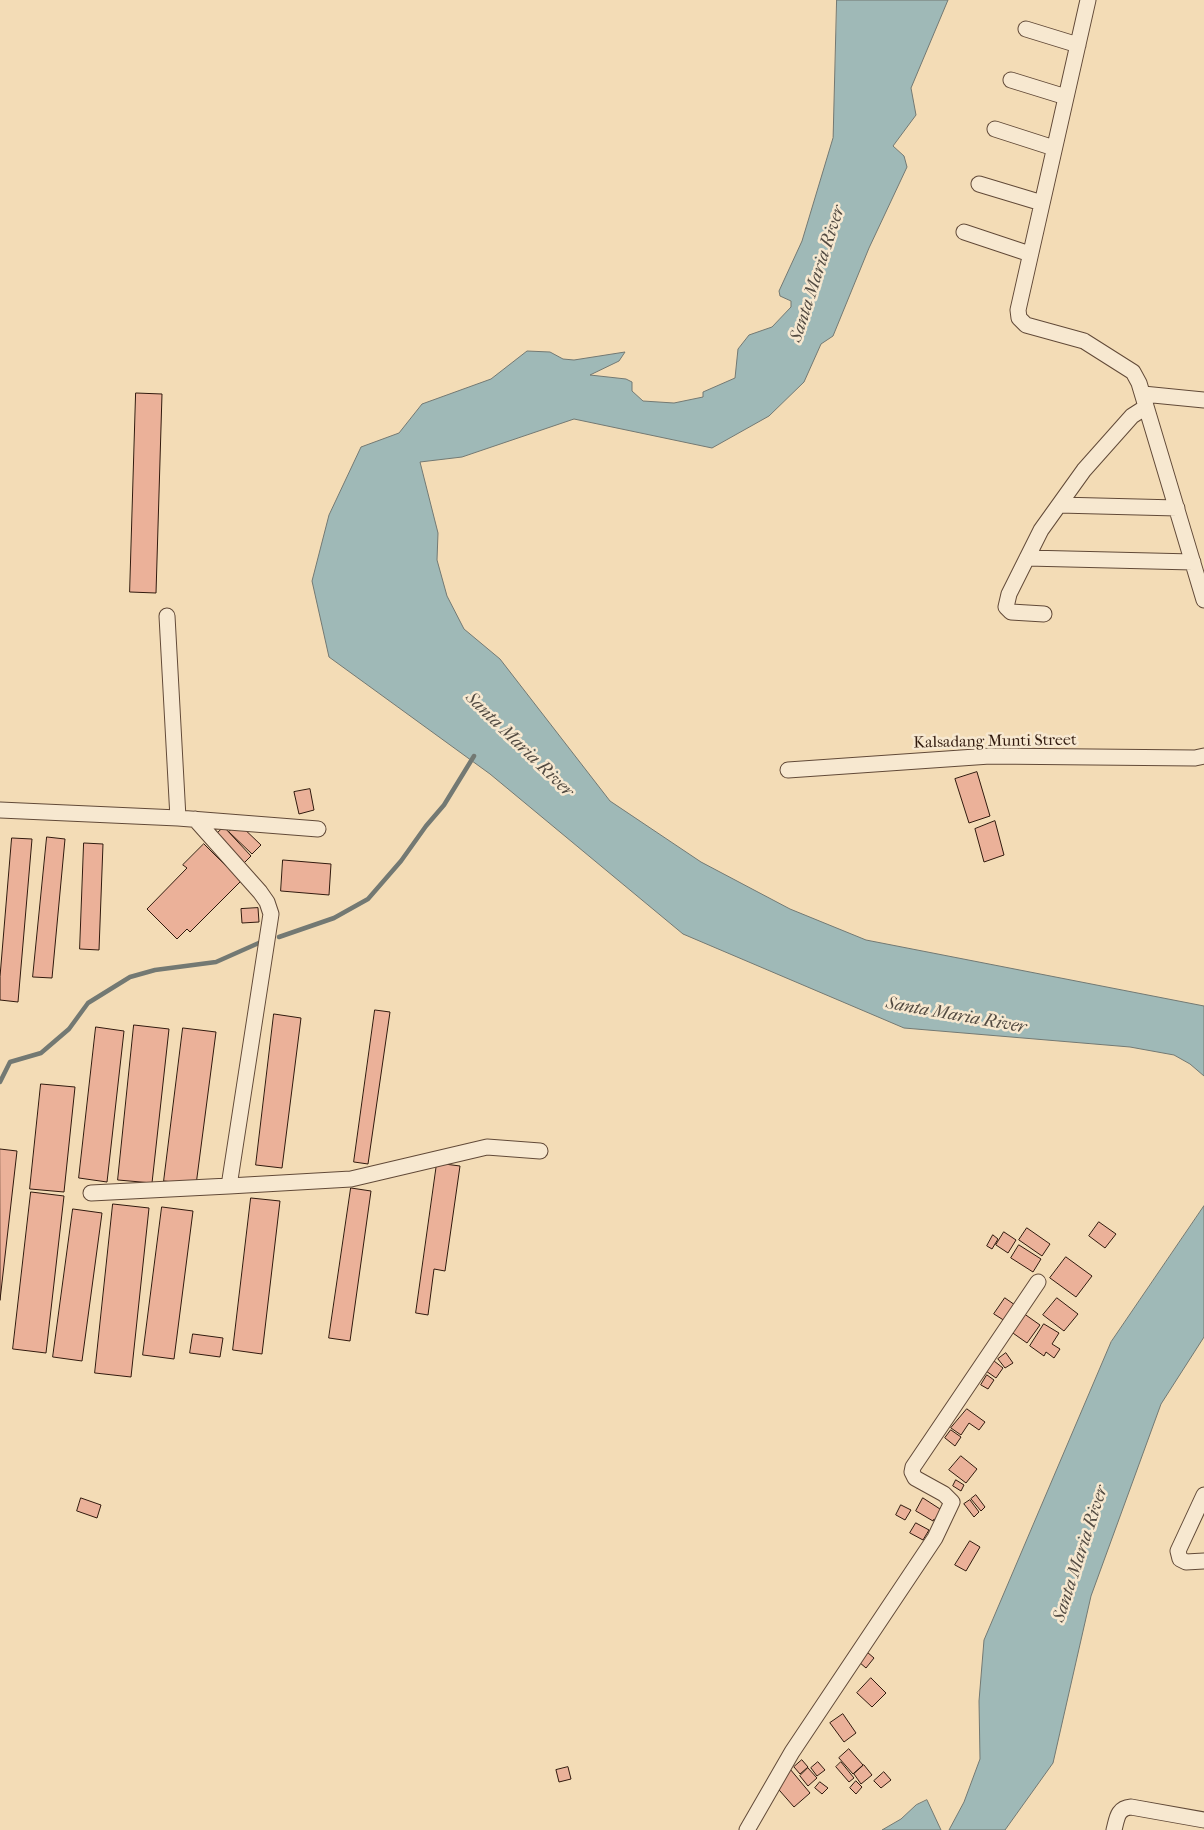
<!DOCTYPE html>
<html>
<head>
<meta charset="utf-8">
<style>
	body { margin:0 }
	canvas { display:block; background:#f3dcb6 }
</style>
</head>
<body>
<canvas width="1204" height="1830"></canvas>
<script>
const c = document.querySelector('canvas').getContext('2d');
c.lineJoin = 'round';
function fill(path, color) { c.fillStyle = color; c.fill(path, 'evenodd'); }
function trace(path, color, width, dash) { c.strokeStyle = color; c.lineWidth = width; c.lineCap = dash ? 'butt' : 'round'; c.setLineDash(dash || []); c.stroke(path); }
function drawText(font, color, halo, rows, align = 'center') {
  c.font = font + ' "IM FELL French Canon",serif'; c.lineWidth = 5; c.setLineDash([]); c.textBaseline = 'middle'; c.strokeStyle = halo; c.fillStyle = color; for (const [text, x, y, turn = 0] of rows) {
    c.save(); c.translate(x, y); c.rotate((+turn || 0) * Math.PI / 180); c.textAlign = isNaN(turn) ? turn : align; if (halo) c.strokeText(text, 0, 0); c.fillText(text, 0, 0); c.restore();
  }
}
const water = new Path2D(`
	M837 0H948L911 88 916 115 893 146 904 156 907 167 869 248 833 336 821 344 804 382 769 416 712 448 574 419 462 457 420 462 438 533 437 560 447 596 464 629 500 659 610 801 701 862 790 909 866 940 1204 1006V1076L1190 1064 1174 1055 1130 1047 904 1028 683 934 490 774 329 657 312 581 329 515 361 447 399 433 422 404 491 379 527 351 550 352 563 359 574 360 625 352 619 361 590 375 626 379 632 382V391L643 401 674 403 703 397V392L735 378 738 349 749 335 772 327 791 307V301L780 296 779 291 802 241 833 138Z
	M1204 1206V1337L1161 1404 1091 1596 1053 1763 1005 1830H949L964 1802 980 1759 979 1701 984 1640 1111 1342Z
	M927 1800 941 1830H882L901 1819 916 1805Z`);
const stream = new Path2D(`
	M279 937 334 918 368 899 401 861 426 826 444 805 474 756
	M0 1082 10 1062 41 1053 69 1029 88 1003 130 977 155 970 216 962 261 942`);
const building = new Path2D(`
	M136 393 162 394 156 593 130 592Z
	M977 772 990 816 969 823 955 779Z
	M310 789 314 810 299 814 294 792Z
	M995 821 1004 855 984 862 975 829Z
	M238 823 261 845 252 854 229 832Z
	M224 827 251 856 235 872 207 843Z
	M47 837 65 839 52 978 33 977Z
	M12 838 32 839 18 1002 0 1000V977Z
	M84 843 103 844 99 950 80 949Z
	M204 844 241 881 190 932 187 929 177 939 147 909 187 868 183 865Z
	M283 860 331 864 329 895 281 891Z
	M258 908 259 922 242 923 241 909Z
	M375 1010 390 1012 368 1164 354 1162Z
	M274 1014 301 1018 282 1168 256 1165Z
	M134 1025 169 1029 152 1183 118 1180Z
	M96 1027 124 1031 107 1182 79 1178Z
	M183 1028 216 1032 196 1185 164 1181Z
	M41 1084 75 1087 64 1192 30 1189Z
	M0 1149 17 1151 0 1300Z
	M437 1163 460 1166 445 1271 434 1269 428 1315 416 1313Z
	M351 1188 371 1191 350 1341 329 1338Z
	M31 1192 64 1196 46 1353 13 1349Z
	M251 1198 280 1201 262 1354 233 1350Z
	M113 1204 149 1208 131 1377 95 1373Z
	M162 1207 193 1211 174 1359 143 1355Z
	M73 1209 102 1213 82 1361 53 1357Z
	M1099 1222 1116 1234 1105 1248 1089 1236Z
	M1027 1228 1050 1244 1042 1256 1019 1240Z
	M1004 1232 1016 1240 1008 1253 996 1245Z
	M993 1235 998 1239 992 1249 987 1246Z
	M1019 1245 1041 1259 1033 1272 1011 1258Z
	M1066 1257 1092 1276 1076 1297 1050 1278Z
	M1005 1298 1015 1305 1005 1321 994 1314Z
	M1057 1298 1078 1314 1064 1331 1043 1315Z
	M1023 1313 1040 1325 1027 1343 1010 1331Z
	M1044 1324 1059 1333 1052 1344 1060 1349 1054 1358 1046 1352 1044 1356 1030 1346Z
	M193 1334 223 1338 220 1357 190 1353Z
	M1006 1353 1013 1363 1005 1368 998 1359Z
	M994 1361 1003 1368 996 1378 986 1371Z
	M987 1375 994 1380 988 1389 981 1385Z
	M967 1409 985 1422 979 1430 969 1423 961 1435 951 1428Z
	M951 1430 961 1437 955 1446 945 1438Z
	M961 1456 977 1469 966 1483 949 1470Z
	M956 1480 964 1485 961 1491 953 1486Z
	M976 1495 985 1507 981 1511 971 1499Z
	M81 1498 101 1505 97 1518 77 1511Z
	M923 1498 940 1509 939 1512 942 1513 937 1521 934 1519 933 1521 916 1511Z
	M970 1500 979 1512 974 1517 964 1504Z
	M901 1505 911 1510 905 1520 896 1515Z
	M916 1523 929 1530 923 1540 910 1533Z
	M970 1541 980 1547 966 1571 955 1565Z
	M867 1652 874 1658 866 1668 859 1662Z
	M871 1678 886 1693 872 1707 857 1693Z
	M843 1714 856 1733 844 1742 830 1723Z
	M849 1749 863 1765 853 1774 839 1758Z
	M802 1760 808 1767 800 1774 794 1767Z
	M818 1762 825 1770 817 1776 811 1768Z
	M841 1762 854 1778 849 1782 836 1767Z
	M864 1765 872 1775 861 1784 854 1774Z
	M568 1767 571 1779 559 1782 556 1770Z
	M808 1768 817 1778 808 1786 800 1776Z
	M790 1769 810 1793 794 1807 773 1783Z
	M884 1772 891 1780 881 1788 874 1781Z
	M856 1781 862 1787 856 1794 850 1788Z
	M820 1782 828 1788 822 1794 815 1788Z`);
const minor = new Path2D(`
	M1088 0 1018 310 1019 318 1026 325 1084 341 1133 372 1139 383 1204 600
	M1026 29 1078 45
	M1011 80 1066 97
	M995 129 1054 148
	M979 184 1042 203
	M964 232 1030 254
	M1143 394 1204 400
	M1059 505 1177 508
	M1027 558 1193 562
	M1044 614 1011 612 1006 607 1009 594 1041 530 1084 470 1132 416 1146 407
	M167 616 178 818
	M788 770 990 756 1195 758 1204 756
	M0 810 178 818 318 829
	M229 1186 351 1179 487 1147 540 1151
	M91 1193 229 1186 271 914 267 902 260 892 195 819
	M1204 1495 1178 1551 1180 1559 1186 1562 1204 1561
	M747 1830 792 1752 935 1538 952 1502 944 1494 915 1478 912 1472 913 1467 1038 1282
	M1114 1830C1117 1819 1117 1808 1131 1807L1204 1820`);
const streetNames = [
	["Kalsadang Munti Street",995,742,-1]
];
const waterNames = [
	["Santa Maria River",818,274,-72],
	["Santa Maria River",519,745,44],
	["Santa Maria River",956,1016,10],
	["Santa Maria River",1081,1554,-72]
];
fill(water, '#9fb9b7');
trace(water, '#737973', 1);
trace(stream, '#737973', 4.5);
fill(building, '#ebb199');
trace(building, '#311a0e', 1);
trace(minor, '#624a38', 17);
trace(minor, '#f7e8d0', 15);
drawText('16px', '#311a0e', '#f7e8d0', streetNames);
drawText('italic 18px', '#524a41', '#f7e8d0', waterNames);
</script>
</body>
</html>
